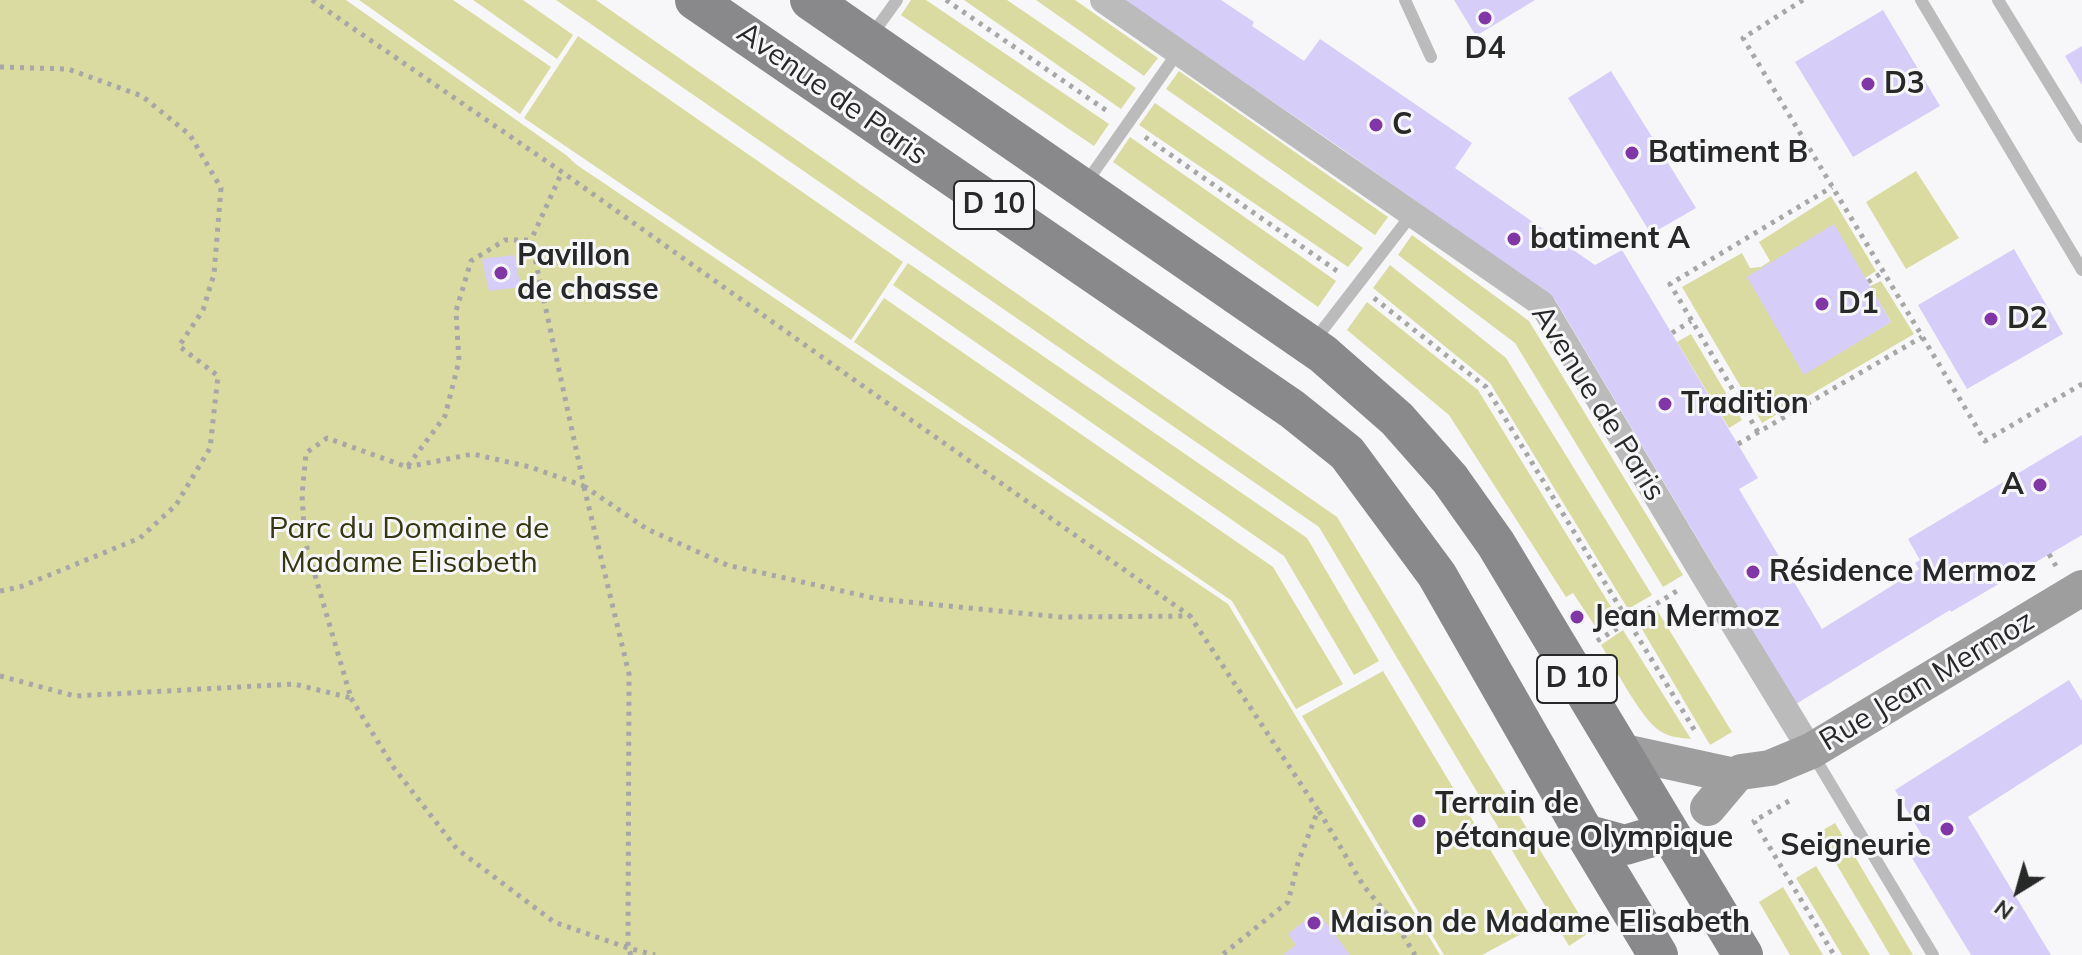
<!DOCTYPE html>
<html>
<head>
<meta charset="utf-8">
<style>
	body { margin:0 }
	#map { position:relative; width:2082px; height:955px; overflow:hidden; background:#f7f7f9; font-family:Mulish,sans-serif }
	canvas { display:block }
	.north { position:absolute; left:1978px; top:851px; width:80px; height:80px; -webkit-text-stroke:6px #f7f7f9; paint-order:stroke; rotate:217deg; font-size:22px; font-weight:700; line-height:32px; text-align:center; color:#272828 }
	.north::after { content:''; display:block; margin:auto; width:28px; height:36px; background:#272828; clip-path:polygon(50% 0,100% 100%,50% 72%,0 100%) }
</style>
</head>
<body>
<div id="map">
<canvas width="2082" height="955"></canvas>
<div class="north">N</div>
</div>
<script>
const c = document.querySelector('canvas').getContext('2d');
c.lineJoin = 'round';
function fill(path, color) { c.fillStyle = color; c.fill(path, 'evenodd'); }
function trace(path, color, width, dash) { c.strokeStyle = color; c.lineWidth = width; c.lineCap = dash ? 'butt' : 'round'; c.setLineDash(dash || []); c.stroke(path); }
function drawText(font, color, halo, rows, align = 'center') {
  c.font = font + ' Mulish,sans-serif'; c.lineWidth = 6; c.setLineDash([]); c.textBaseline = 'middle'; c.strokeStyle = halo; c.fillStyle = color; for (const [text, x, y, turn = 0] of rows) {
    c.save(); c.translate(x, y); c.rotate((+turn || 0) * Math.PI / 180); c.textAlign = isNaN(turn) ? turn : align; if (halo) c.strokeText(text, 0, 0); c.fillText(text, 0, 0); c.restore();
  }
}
const green = new Path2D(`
	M0 0H346L566 155 577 165 1228 604 1440 955H0Z
	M359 0H453L551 67 520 114Z
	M473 0H523L573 35 557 59Z
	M556 0H596L1337 517 1590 932 1569 946 1319 527Z
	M911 0H926L1109 124 1094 146 901 15Z
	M964 0H1007L1136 88 1121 109Z
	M1036 0H1075L1158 58 1144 76Z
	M578 36 903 262 851 340 524 118Z
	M1179 71 1388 217 1375 235 1166 89Z
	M1155 103 1363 248 1348 267 1139 125Z
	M1130 137 1336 281 1318 307 1113 162Z
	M1916 171 1959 238 1906 269 1866 202Z
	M1831 196 1876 271 1865 278 1804 374 1891 322 1870 286 1881 281 1914 334 1762 423 1682 287 1742 253 1750 268 1761 267 1770 261 1759 242Z
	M1412 235 1529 321 1683 575 1663 587 1515 343 1398 255Z
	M908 263 1307 538 1379 661 1354 675 1284 556 893 285Z
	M1390 265 1506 358 1652 595 1628 609 1490 383 1373 288Z
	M884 298 1273 567 1343 684 1296 709 1232 601 854 342Z
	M1367 302 1478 390 1616 615 1595 626 1573 593 1566 597 1449 415 1347 330Z
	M1691 334 1742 420 1729 428 1677 342Z
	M1657 610 1732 732 1710 745 1639 624Z
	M1623 630 1691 739C1680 738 1669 737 1660 731 1641 719 1614 666 1601 645Z
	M1383 671 1536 926 1482 955H1444L1302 716Z
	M1835 823 1913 955H1890L1818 833Z
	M1816 866 1870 955H1842L1796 878Z
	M1783 887 1823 955H1790L1759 902Z`);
const building = new Path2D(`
	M1124 0H1221L1254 22 1252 26 1304 61 1320 39 1472 143 1455 168 1595 265 1622 250 1758 478 1739 489 1822 629 1919 569 1915 563 1920 560 1908 539 2082 435V535L1951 612 1950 610 1796 704 1554 298 1332 142Z
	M1454 0H1535L1476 36Z
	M1883 10 1940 106 1853 157 1795 62Z
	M2082 46V85L2065 56Z
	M1611 71 1696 208 1651 234 1568 98Z
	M1834 224 1891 322 1804 375 1747 277Z
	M2014 249 2063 334 1967 389 1918 305Z
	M514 255 521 287 489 291 482 259Z
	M2069 680 2082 701V744L1968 817 2051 955H1971L1909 853 1926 842 1895 790Z
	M1317 911 1350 955H1283L1296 945 1288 934Z`);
const path = new Path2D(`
	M312 0 562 172 850 377 1190 616
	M946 0 1110 113
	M1803 0 1743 38 1985 441 2082 384
	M0 67 68 69 142 96 190 135 221 188 214 274 203 310 179 346 218 376 210 448 176 505 140 538 20 587 0 591
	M1145 137 1340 273
	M1868 282 1883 272
	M1374 298 1486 387 1695 731
	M1672 333 1691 321
	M1758 432 1670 284 1832 187
	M1738 444 1922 337
	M407 467 473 454 530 467 584 486 531 240 562 172
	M584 486 647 529 727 565 878 599 1060 617 1190 616 1318 810 1298 863 1288 902 1222 955
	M584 487 629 674 628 948 631 955
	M2049 554 2056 566
	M1597 641 1680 589
	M0 676 75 696 294 684 351 698 305 541 302 495 306 453 327 438 407 467 445 416 459 361 456 311 471 261 505 240H531
	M351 698 394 768 457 849 554 922 628 948 655 955
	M1789 801 1754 821 1834 955
	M1319 811 1363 885 1400 930 1415 955`);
const lane = new Path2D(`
	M1405 0 1431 57
	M1921 0 2082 270
	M1998 0 2082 137
	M871 36 897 0
	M1086 183 1178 52
	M1314 341 1412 214
	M1812 753 1933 955`);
const street = new Path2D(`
	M1103 0 1542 304 1703 574 1811 751`);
const secondary = new Path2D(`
	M1620 751 1735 776
	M1708 808 1735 776 1741 772 1770 768 1811 751 2082 588`);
const primary = new Path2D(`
	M695 0 1292 409 1347 453 1437 575 1578 822 1658 955
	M810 0 1323 354 1397 419 1450 479 1496 544 1743 955
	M1585 834 1625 845 1669 832`);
const markers = [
	[1485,18,8,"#8136a8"],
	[1868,84,8,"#8136a8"],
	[1376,125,8,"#8136a8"],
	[1632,153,8,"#8136a8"],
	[1514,239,8,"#8136a8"],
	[501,273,8,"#8136a8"],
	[1822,304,8,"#8136a8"],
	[1991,319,8,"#8136a8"],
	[1665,404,8,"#8136a8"],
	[2040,485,8,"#8136a8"],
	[1753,572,8,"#8136a8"],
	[1577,617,8,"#8136a8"],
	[1419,821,8,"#8136a8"],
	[1947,829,8,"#8136a8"],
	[1314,923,8,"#8136a8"]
];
const shields = [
	[994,205,80],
	[1577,679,80]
];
const shieldNames = [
	["D 10",994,205],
	["D 10",1577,679]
];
const poiNames = [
	["D4",1485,49,"center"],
	["D3",1884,84],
	["C",1392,125],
	["Batiment B",1648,153],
	["batiment A",1530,239],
	["Pavillon",517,256],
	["de chasse",517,290],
	["D1",1838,304],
	["D2",2007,319],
	["Tradition",1681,404],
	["A",2024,485,"right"],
	["Résidence Mermoz",1769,572],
	["Jean Mermoz",1593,617],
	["Terrain de",1435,804],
	["pétanque Olympique",1435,838],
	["La",1931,812,"right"],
	["Seigneurie",1931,846,"right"],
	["Maison de Madame Elisabeth",1330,923]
];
const streetNames = [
	["Avenue de Paris",832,94,35],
	["Avenue de Paris",1598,403,58],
	["Rue Jean Mermoz",1927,681,-31]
];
const parkNames = [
	["Parc du Domaine de",409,529],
	["Madame Elisabeth",409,563]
];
fill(green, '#d9dba0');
fill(building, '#d7cdf9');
trace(path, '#a7a7a8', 5, [4, 6]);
trace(lane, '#bbbbbc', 12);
trace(street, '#bbbbbc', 26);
trace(secondary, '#9e9e9f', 36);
trace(primary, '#89898b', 40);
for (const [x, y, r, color] of markers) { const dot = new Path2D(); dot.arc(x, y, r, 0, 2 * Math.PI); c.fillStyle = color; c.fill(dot); trace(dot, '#f7f7f9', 3); }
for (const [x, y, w] of shields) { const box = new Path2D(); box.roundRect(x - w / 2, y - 24, w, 48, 6); c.fillStyle = '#f7f7f9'; c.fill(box); trace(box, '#272828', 2); }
drawText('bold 28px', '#272828', null, shieldNames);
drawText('bold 30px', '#272828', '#f7f7f9', poiNames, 'left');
drawText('30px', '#272828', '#f7f7f9', streetNames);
drawText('30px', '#353613', '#f7f7f9', parkNames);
</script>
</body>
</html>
